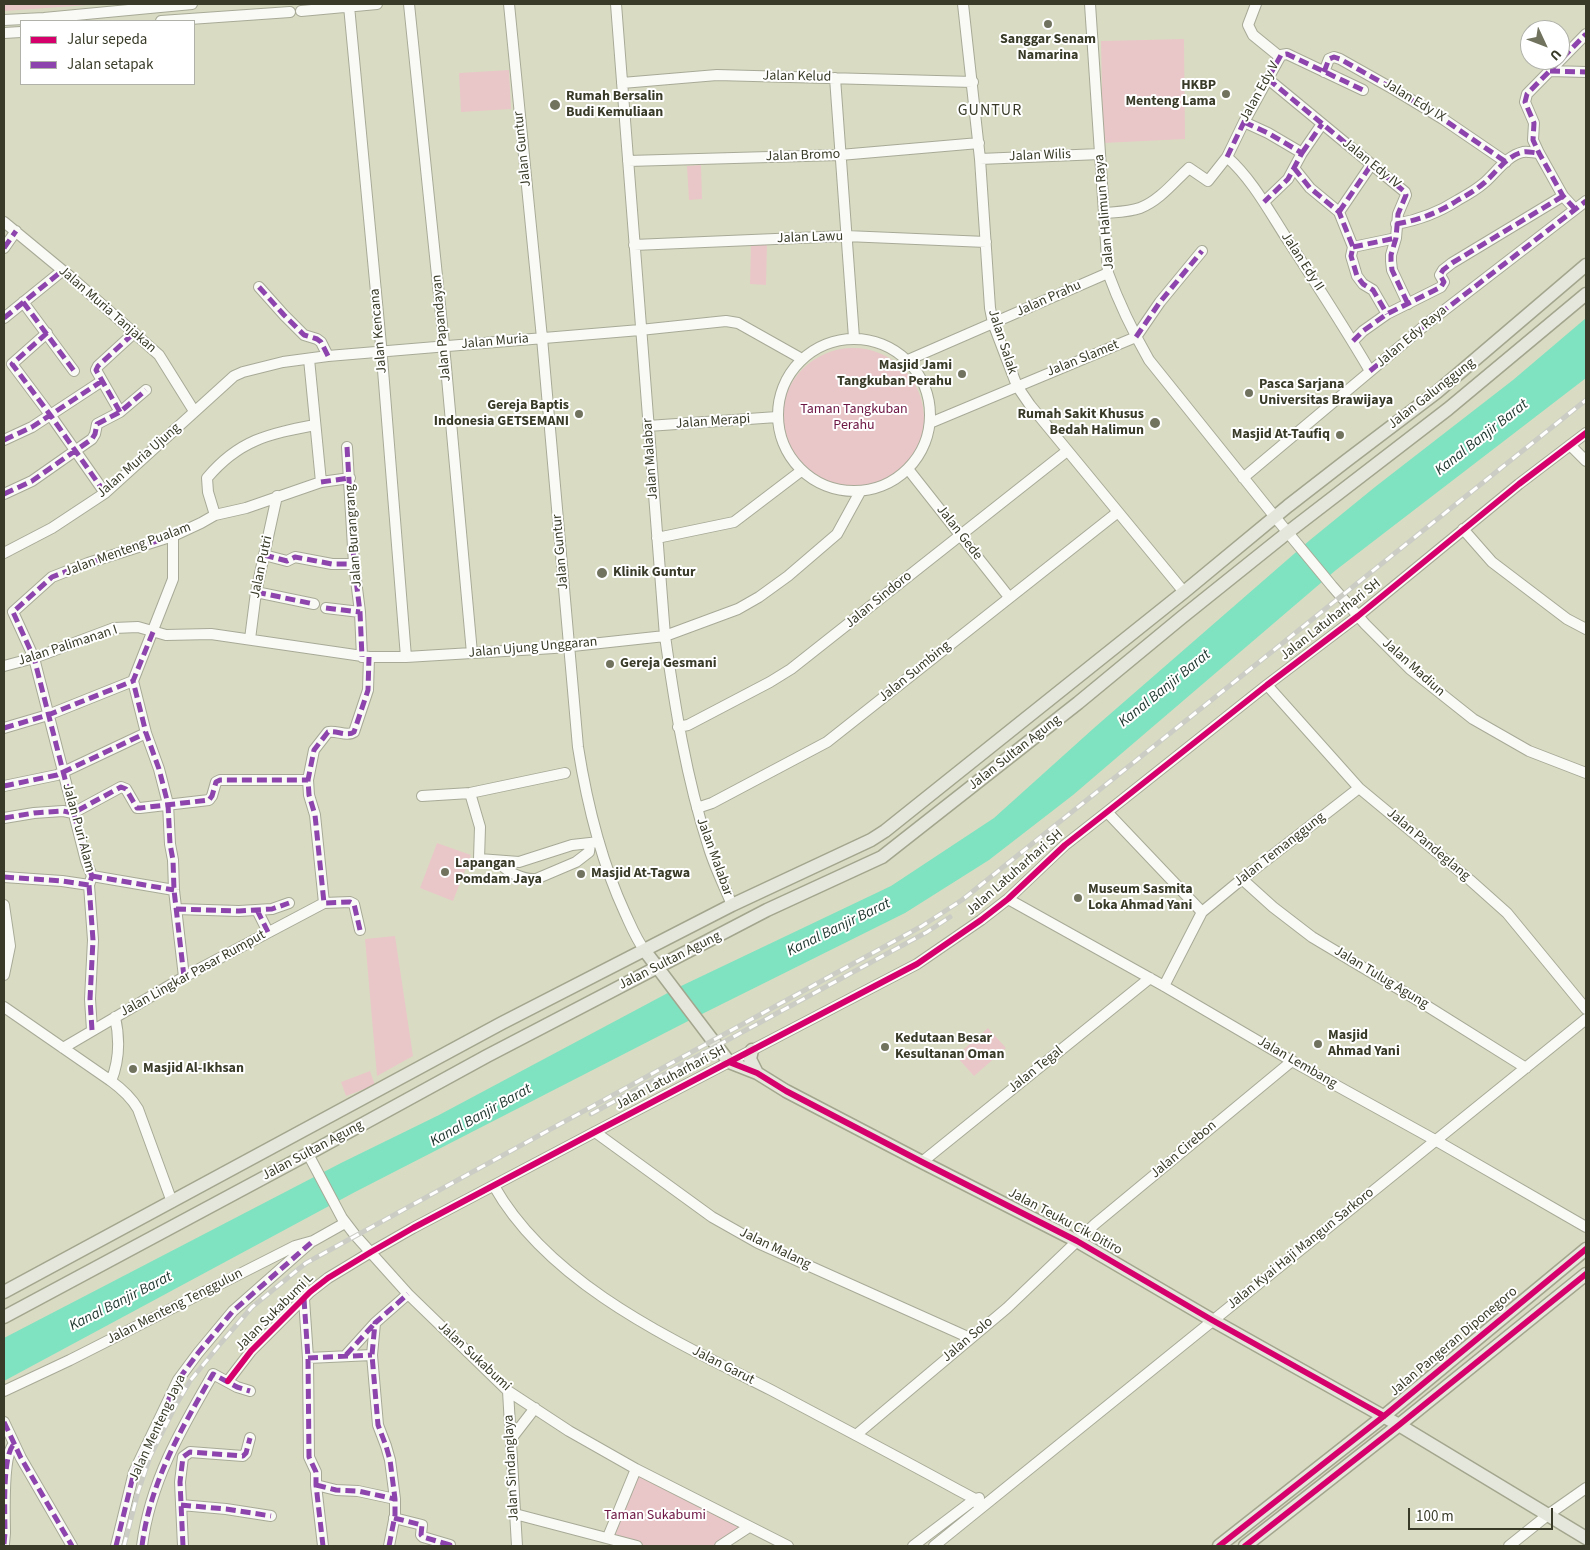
<!DOCTYPE html>
<html>
<head>
<meta charset="utf-8">
<style>
	body { margin:0 }
	#map { position:relative; width:1590px; height:1550px; overflow:hidden; background:#d9dcc2; font-family:"Source Sans 3",sans-serif }
	canvas { display:block }
	.frame { position:absolute; inset:0; border:5px solid #393b28; pointer-events:none }
	.legend { position:absolute; left:20px; top:20px; width:175px; height:65px; box-sizing:border-box; background:#fff; border:1px solid #b0b1a9; margin:0; padding:6px 9px; list-style:none; font-size:15px; color:#393b28 }
	.legend li { display:flex; align-items:center; gap:10px; height:25px }
	.legend b { width:25px; border:1px solid #b0b1a9 }
	.north { position:absolute; left:1520px; top:20px; width:50px; height:50px; box-sizing:border-box; background:#fff; border:1px solid #b0b1a9; border-radius:50%; rotate:133deg; font-size:14px; font-weight:700; line-height:20px; text-align:center; color:#393b28 }
	.north::after { content:''; display:block; margin:auto; width:18px; height:22px; background:#71735e; clip-path:polygon(50% 0,100% 100%,50% 72%,0 100%) }
	.scale { position:absolute; left:1408px; top:1508px; width:145px; height:22px; box-sizing:border-box; border:2px solid #393b28; border-top:0; padding-left:6px; font-size:15px; line-height:18px; white-space:nowrap; color:#393b28; -webkit-text-stroke:4px #fff; paint-order:stroke }
</style>
</head>
<body>
<div id="map">
<canvas width="1590" height="1550"></canvas>
<div class="frame"></div>
<ul class="legend">
<li><b style="height:6px;background:#d6006c"></b>Jalur sepeda</li>
<li><b style="height:6px;background:#8e44ad"></b>Jalan setapak</li>
</ul>
<div class="north">U</div>
<div class="scale">100 m</div>
</div>
<script>
const c = document.querySelector('canvas').getContext('2d');
c.lineJoin = 'round';
function fill(path, color) { c.fillStyle = color; c.fill(path, 'evenodd'); }
function trace(path, color, width, dash) { c.strokeStyle = color; c.lineWidth = width; c.lineCap = dash ? 'butt' : 'round'; c.setLineDash(dash || []); c.stroke(path); }
function drawText(font, color, halo, rows, align = 'center') {
  c.font = font + ' "Source Sans 3",sans-serif'; c.lineWidth = 4; c.setLineDash([]); c.textBaseline = 'middle'; c.strokeStyle = halo; c.fillStyle = color; for (const [text, x, y, turn = 0] of rows) {
    c.save(); c.translate(x, y); c.rotate((+turn || 0) * Math.PI / 180); c.textAlign = isNaN(turn) ? turn : align; if (halo) c.strokeText(text, 0, 0); c.fillText(text, 0, 0); c.restore();
  }
}
const green = new Path2D(`
	M4 4H103L4 11Z
	M1184 39 1185 139 1103 143 1101 41Z
	M509 70 511 109 461 112 459 73Z
	M701 165 702 199 689 200 687 166Z
	M751 244H767L766 285 750 284Z
	M782 419a71 71 0 1 1 142 0a71 71 0 1 1-142 0Z
	M437 843 471 855 453 901 420 888Z
	M395 936 413 1056 377 1076 365 939Z
	M988 1028 1006 1048 974 1076 956 1056Z
	M370 1071 375 1085 346 1096 341 1082Z
	M638 1472 744 1526 717 1546H647L611 1536Z`);
const water = new Path2D(`
	M1586 318V378L1336 570 1073 795 989 860 905 913 696 1017 355 1192 4 1381V1338L341 1163 439 1115 679 987 891 886 994 818 1094 728 1310 540 1375 487 1513 380Z`);
const minor = new Path2D(`
	M409 4 443 334 472 653
	M509 4 542 338 578 747C587 804 601 861 625 913 631 926 636 939 645 951
	M616 4 665 636C675 707 686 777 708 845 714 866 724 885 732 905
	M963 4 980 159 990 308 993 323 1017 386 1030 405 1184 592
	M1090 4 1108 273C1119 303 1133 332 1149 360L1275 517 1332 586 1365 624 1410 669 1473 719 1529 751 1586 773
	M1256 4 1248 25 1253 35 1280 57
	M349 6 381 345 406 657
	M301 11 377 4
	M4 20 44 18 192 4
	M161 21 290 12
	M4 33 21 32
	M1550 71 1586 72
	M1324 72 1329 59 1334 57 1340 59 1395 90 1443 119 1506 162
	M835 78 854 338
	M1268 79 1405 192 1406 195 1398 214 1396 238 1391 255V261L1392 270 1408 304
	M622 83 717 75 973 82
	M1244 122 1268 133 1302 153 1288 179 1264 202
	M1302 153 1322 124
	M1227 157C1253 180 1270 213 1289 242 1317 285 1345 328 1370 371
	M980 159 1100 154
	M628 161 840 155 979 143
	M1294 168 1310 188 1339 212 1353 247 1351 256 1357 276 1363 284 1373 290 1387 314
	M1575 209 1563 196 1539 153 1533 140 1534 123 1525 102 1527 94 1586 34
	M1339 212 1371 165
	M1104 213C1115 212 1129 212 1140 208 1159 201 1174 182 1189 168L1208 181 1227 157 1244 122 1281 55 1287 54 1363 90
	M4 222 73 279 159 355 194 411
	M1396 224C1419 220 1438 213 1458 200 1467 195 1476 190 1484 183 1496 173 1506 156 1523 152 1528 151 1534 153 1539 153
	M634 245 846 236 986 242
	M1353 247 1396 238
	M4 248 16 231
	M259 287 284 315 304 335 317 339 321 342 328 356
	M23 302 74 371
	M4 318 62 271
	M47 333 12 364 51 416 105 493
	M778 415a76 76 0 1 1 152 0a76 76 0 1 1-152 0Z
	M1353 341 1363 331 1387 314 1441 287 1444 282 1440 275 1443 270 1452 263 1563 196
	M309 359 321 482
	M908 360 1108 273
	M120 412 96 370 98 366 134 333
	M930 423 1136 337 1160 302 1202 251
	M648 426 777 417
	M4 440 32 427 102 381
	M1570 445 1586 461
	M347 447 354 564 360 612 362 657
	M908 469 1009 597
	M1243 478 1429 322 1586 201
	M4 494 32 481 92 439 95 434 97 424 120 412 146 390
	M215 515 208 492 207 478C239 440 268 434 315 425
	M1463 529 1492 562 1567 619 1586 629
	M173 536V579L133 681 146 733 159 769 168 804 170 844 173 860 174 890 184 977
	M657 538 734 522 801 471
	M4 553 52 528 105 493 234 376 243 372 283 362 328 356 640 330 726 321 738 323 802 359
	M264 555 287 561 295 557 332 564H354
	M256 592 314 604
	M326 608 360 612
	M250 639 256 592 277 496
	M4 666 34 658 114 628 138 627 166 635 211 634 369 657H406L554 648 665 636 738 609 759 597 788 576 837 534 860 492
	M1267 685 1359 788 1470 880 1507 913 1586 1009
	M678 727 688 725 770 682 791 669 1067 451
	M4 728 48 715 133 681
	M4 786 57 775 146 733
	M470 793 480 827 479 859 519 862 572 845 599 842
	M422 796 470 793 565 773
	M697 808 712 803 827 742 1118 512
	M1107 812 1202 912
	M4 818 34 813 63 811 73 813 121 787 126 789 137 808H140L209 800 212 796 216 782 220 780H308
	M500 861C503 872 525 880 536 879L576 862 589 852 590 843
	M92 876 174 890
	M4 877 62 881 89 885
	M1242 879 1273 907 1312 937 1419 1001 1526 1068
	M1008 899 1164 986 1292 1061 1435 1140 1586 1227
	M324 903 315 815 309 795 308 780 314 750 328 732C336 730 347 737 354 732L368 690 369 657
	M4 905 10 946 4 975
	M176 909 239 911 272 909 289 903
	M257 910 268 932
	M1164 986 1202 912 1242 879 1359 788
	M4 1007 111 1081C122 1089 131 1097 138 1109L172 1202
	M92 1030 90 999 93 940 89 885 92 876 86 861 34 658 13 612 52 577 88 563 173 536 201 523 215 515 246 508 321 482 350 478
	M63 1048 184 977 324 903 350 902 354 904 360 930
	M111 1081C120 1059 120 1039 115 1017
	M595 1132 712 1217 758 1243 970 1338
	M308 1154 342 1218 355 1235 408 1294 508 1391 569 1431 636 1469 788 1546
	M922 1162 1150 978
	M494 1186C550 1285 673 1340 771 1390 833 1423 896 1456 958 1490L975 1499 980 1508
	M304 1299 308 1358 309 1457 316 1472V1485L323 1546
	M346 1355 375 1323
	M308 1358 372 1355
	M228 1381 251 1351 310 1292 328 1278 371 1252 413 1228 595 1132 917 964 981 920 1008 899 1065 845 1107 812 1267 685 1358 616 1519 484 1586 433
	M4 1391 70 1360 295 1246 313 1241 345 1223
	M508 1391 517 1546
	M4 1422 21 1458 72 1546
	M856 1435 1007 1308 1095 1224 1292 1061
	M511 1439 535 1408
	M316 1485 336 1490 358 1491 395 1499
	M181 1505 226 1509 271 1516
	M515 1514 637 1546
	M394 1518 422 1525 421 1535 423 1537 450 1545V1546
	M608 1537 636 1469
	M4 1544 5 1533C5 1515 2 1455 14 1444
	M116 1546 134 1472 178 1380 198 1353 233 1311 310 1243
	M142 1546C150 1482 181 1429 213 1374L237 1387 250 1391
	M183 1546 180 1482 183 1457 190 1452 243 1456 246 1453 250 1438
	M389 1546 395 1515V1499L390 1460 386 1446 378 1425 372 1355 375 1323 408 1294
	M720 1546 749 1527
	M913 1546 975 1499 979 1498
	M934 1546 1586 1019
	M1509 1546 1549 1514 1586 1488`);
const major = new Path2D(`
	M645 951 729 1062 757 1073 786 1091 922 1162 1077 1241 1212 1320 1399 1425 1586 1538
	M752 1050 750 1059 757 1073
	M4 1292 502 1023 732 905 871 840 885 831 1184 592 1288 506 1346 461 1437 392 1586 265
	M4 1317 308 1154 487 1056 767 910 882 857 1078 703 1181 618 1287 533 1448 409 1586 294
	M1219 1546 1384 1416 1586 1249
	M1245 1546 1399 1425 1586 1274`);
const rail = new Path2D(`
	M591 1114 927 932 950 917
	M124 1546 138 1492 150 1457 176 1405 190 1381 221 1343 252 1307 306 1263 922 926 962 900 1586 400`);
const quiet = new Path2D(`
	M1550 71 1586 72
	M1324 72 1329 59 1334 57 1340 59 1395 90 1443 119 1506 162
	M1268 79 1405 192 1406 195 1398 214 1396 238 1391 255V261L1392 270 1408 304
	M1244 122 1268 133 1302 153 1288 179 1264 202
	M1302 153 1322 124
	M1227 157 1244 122 1281 55 1287 54 1363 90
	M1294 168 1310 188 1339 212 1353 247 1351 256 1357 276 1363 284 1373 290 1387 314
	M1575 209 1563 196 1539 153 1533 140 1534 123 1525 102 1527 94 1586 34
	M1339 212 1371 165
	M1396 224C1419 220 1438 213 1458 200 1467 195 1476 190 1484 183 1496 173 1506 156 1523 152 1528 151 1534 153 1539 153
	M1353 247 1396 238
	M4 248 16 231
	M259 287 284 315 304 335 317 339 321 342 328 356
	M23 302 74 371
	M4 318 62 271
	M47 333 12 364 51 416 105 493
	M1136 337 1160 302 1202 251
	M1353 341 1363 331 1387 314 1441 287 1444 282 1440 275 1443 270 1452 263 1563 196
	M1370 371 1429 322 1586 201
	M120 412 96 370 98 366 134 333
	M4 440 32 427 102 381
	M347 447 354 564 360 612 362 657
	M321 482 350 478
	M4 494 32 481 92 439 95 434 97 424 120 412 146 390
	M264 555 287 561 295 557 332 564H354
	M256 592 314 604
	M326 608 360 612
	M153 632 133 681 146 733 159 769 168 804 170 844 173 860 174 890 184 977
	M4 728 48 715 133 681
	M4 786 57 775 146 733
	M4 818 34 813 63 811 73 813 121 787 126 789 137 808H140L209 800 212 796 216 782 220 780H308
	M92 876 174 890
	M4 877 62 881 89 885
	M176 909 239 911 272 909 289 903
	M257 910 268 932
	M360 930 354 904 350 902 324 903 315 815 309 795 308 780 314 750 328 732C336 730 347 737 354 732L368 690 369 657
	M92 1030 90 999 93 940 89 885 92 876 86 861 34 658 13 612 52 577 88 563 173 536
	M304 1299 308 1358 309 1457 316 1472V1485L323 1546
	M346 1355 375 1323
	M308 1358 372 1355
	M4 1422 21 1458 72 1546
	M316 1485 336 1490 358 1491 395 1499
	M181 1505 226 1509 271 1516
	M394 1518 422 1525 421 1535 423 1537 450 1545V1546
	M4 1544 5 1533C5 1515 2 1455 14 1444
	M116 1546 134 1472 178 1380 198 1353 233 1311 313 1241
	M142 1546C150 1482 181 1429 213 1374L237 1387 250 1391
	M183 1546 180 1482 183 1457 190 1452 243 1456 246 1453 250 1438
	M389 1546 395 1515V1499L390 1460 386 1446 378 1425 372 1355 375 1323 408 1294`);
const cycleway = new Path2D(`
	M729 1062 757 1073 786 1091 922 1162 1077 1241 1212 1320 1384 1416
	M228 1381 251 1351 310 1292 328 1278 371 1252 413 1228 595 1132 917 964 981 920 1008 899 1065 845 1107 812 1267 685 1358 616 1519 484 1586 433
	M1219 1546 1384 1416 1586 1249
	M1245 1546 1399 1425 1586 1274`);
const markers = [
	[1048,24,5,"#71735e"],
	[1226,94,5,"#71735e"],
	[555,105,6,"#71735e"],
	[962,374,5,"#71735e"],
	[1249,393,5,"#71735e"],
	[579,414,5,"#71735e"],
	[1155,423,6,"#71735e"],
	[1340,435,5,"#71735e"],
	[602,573,6,"#71735e"],
	[610,664,5,"#71735e"],
	[445,872,5,"#71735e"],
	[581,874,5,"#71735e"],
	[1078,898,5,"#71735e"],
	[1318,1044,5,"#71735e"],
	[885,1047,5,"#71735e"],
	[133,1069,5,"#71735e"]
];
const poiNames = [
	["Sanggar Senam",1048,40,"center"],
	["Namarina",1048,56,"center"],
	["HKBP",1216,86,"right"],
	["Menteng Lama",1216,102,"right"],
	["Rumah Bersalin",566,97],
	["Budi Kemuliaan",566,113],
	["Masjid Jami",952,366,"right"],
	["Tangkuban Perahu",952,382,"right"],
	["Pasca Sarjana",1259,385],
	["Universitas Brawijaya",1259,401],
	["Gereja Baptis",569,406,"right"],
	["Indonesia GETSEMANI",569,422,"right"],
	["Rumah Sakit Khusus",1144,415,"right"],
	["Bedah Halimun",1144,431,"right"],
	["Masjid At-Taufiq",1330,435,"right"],
	["Klinik Guntur",613,573],
	["Gereja Gesmani",620,664],
	["Lapangan",455,864],
	["Pomdam Jaya",455,880],
	["Masjid At-Tagwa",591,874],
	["Museum Sasmita",1088,890],
	["Loka Ahmad Yani",1088,906],
	["Masjid",1328,1036],
	["Ahmad Yani",1328,1052],
	["Kedutaan Besar",895,1039],
	["Kesultanan Oman",895,1055],
	["Masjid Al-Ikhsan",143,1069]
];
const streetNames = [
	["Jalan Kelud",797,77,1],
	["Jalan Edy V",1260,92,-61],
	["Jalan Edy IX",1414,101,31],
	["Jalan Guntur",523,149,-96],
	["Jalan Bromo",803,156,-2],
	["Jalan Wilis",1040,156,-2],
	["Jalan Edy IV",1371,164,39],
	["Jalan Halimun Raya",1105,212,-95],
	["Jalan Lawu",810,238,-2],
	["Jalan Edy II",1302,262,57],
	["Jalan Prahu",1049,299,-24],
	["Jalan Muria Tanjakan",107,310,41],
	["Jalan Papandayan",442,328,-95],
	["Jalan Kencana",379,331,-95],
	["Jalan Edy Raya",1412,337,-40],
	["Jalan Muria",495,342,-5],
	["Jalan Salak",1002,342,72],
	["Jalan Slamet",1083,359,-22],
	["Jalan Galunggung",1432,394,-38],
	["Jalan Merapi",713,422,-4],
	["Jalan Malabar",651,459,-94],
	["Jalan Muria Ujung",139,461,-41],
	["Jalan Gede",959,533,52],
	["Jalan Burangrang",354,536,-94],
	["Jalan Menteng Pualam",128,550,-20],
	["Jalan Guntur",561,552,-95],
	["Jalan Putri",262,567,-78],
	["Jalan Sindoro",879,600,-39],
	["Jalan Latuharhari SH",1331,620,-38],
	["Jalan Palimanan I",68,646,-18],
	["Jalan Ujung Unggaran",533,648,-5],
	["Jalan Madiun",1413,668,42],
	["Jalan Sumbing",915,672,-39],
	["Jalan Sultan Agung",1015,753,-38],
	["Jalan Puri Alam",78,828,75],
	["Jalan Pandeglang",1428,845,40],
	["Jalan Temanggung",1280,850,-38],
	["Jalan Malabar",714,857,70],
	["Jalan Latuharhari SH",1015,873,-41],
	["Jalan Sultan Agung",670,961,-27],
	["Jalan Lingkar Pasar Rumput",193,974,-29],
	["Jalan Tulug Agung",1381,978,31],
	["Jalan Lembang",1297,1063,30],
	["Jalan Tegal",1036,1070,-39],
	["Jalan Latuharhari SH",671,1078,-28],
	["Jalan Cirebon",1184,1150,-40],
	["Jalan Sultan Agung",313,1151,-28],
	["Jalan Teuku Cik Ditiro",1065,1222,28],
	["Jalan Malang",775,1249,26],
	["Jalan Kyai Haji Mangun Sarkoro",1301,1249,-39],
	["Jalan Menteng Tenggulun",175,1307,-27],
	["Jalan Sukabumi L",275,1313,-45],
	["Jalan Solo",968,1340,-40],
	["Jalan Pangeran Diponegoro",1454,1342,-40],
	["Jalan Sukabumi",474,1357,43],
	["Jalan Garut",723,1366,27],
	["Jalan Menteng Jaya",158,1428,-65],
	["Jalan Sindanglaya",512,1468,-93]
];
const parkNames = [
	["Taman Tangkuban",854,410],
	["Perahu",854,426],
	["Taman Sukabumi",655,1516]
];
const waterNames = [
	["Kanal Banjir Barat",1482,438,-38],
	["Kanal Banjir Barat",1165,689,-39],
	["Kanal Banjir Barat",839,928,-26],
	["Kanal Banjir Barat",481,1116,-29],
	["Kanal Banjir Barat",121,1302,-27]
];
const quarterNames = [
	["GUNTUR",990,111]
];
fill(green, '#e9c7c9');
fill(water, '#7fe2c1');
trace(minor, '#a8aa97', 12);
trace(major, '#a3a68d', 15);
trace(minor, '#f9faf6', 10);
trace(major, '#e5e6dc', 12);
trace(rail, '#cbcdc5', 5);
trace(rail, '#fff', 3, [9]);
trace(quiet, '#8e44ad', 5, [10, 5]);
trace(cycleway, '#d6006c', 6);
for (const [x, y, r, color] of markers) { const dot = new Path2D(); dot.arc(x, y, r, 0, 2 * Math.PI); c.fillStyle = color; c.fill(dot); trace(dot, '#fff', 2); }
drawText('bold 14px', '#393b28', '#fff', poiNames, 'left');
drawText('14px', '#393b28', '#fff', streetNames);
drawText('14px', '#6c1442', '#fff', parkNames);
drawText('italic 15px', '#1e352e', '#fff', waterNames);
c.letterSpacing = '1px';
drawText('16px', '#393b28', '#fff', quarterNames);
c.letterSpacing = '0px';
</script>
</body>
</html>
